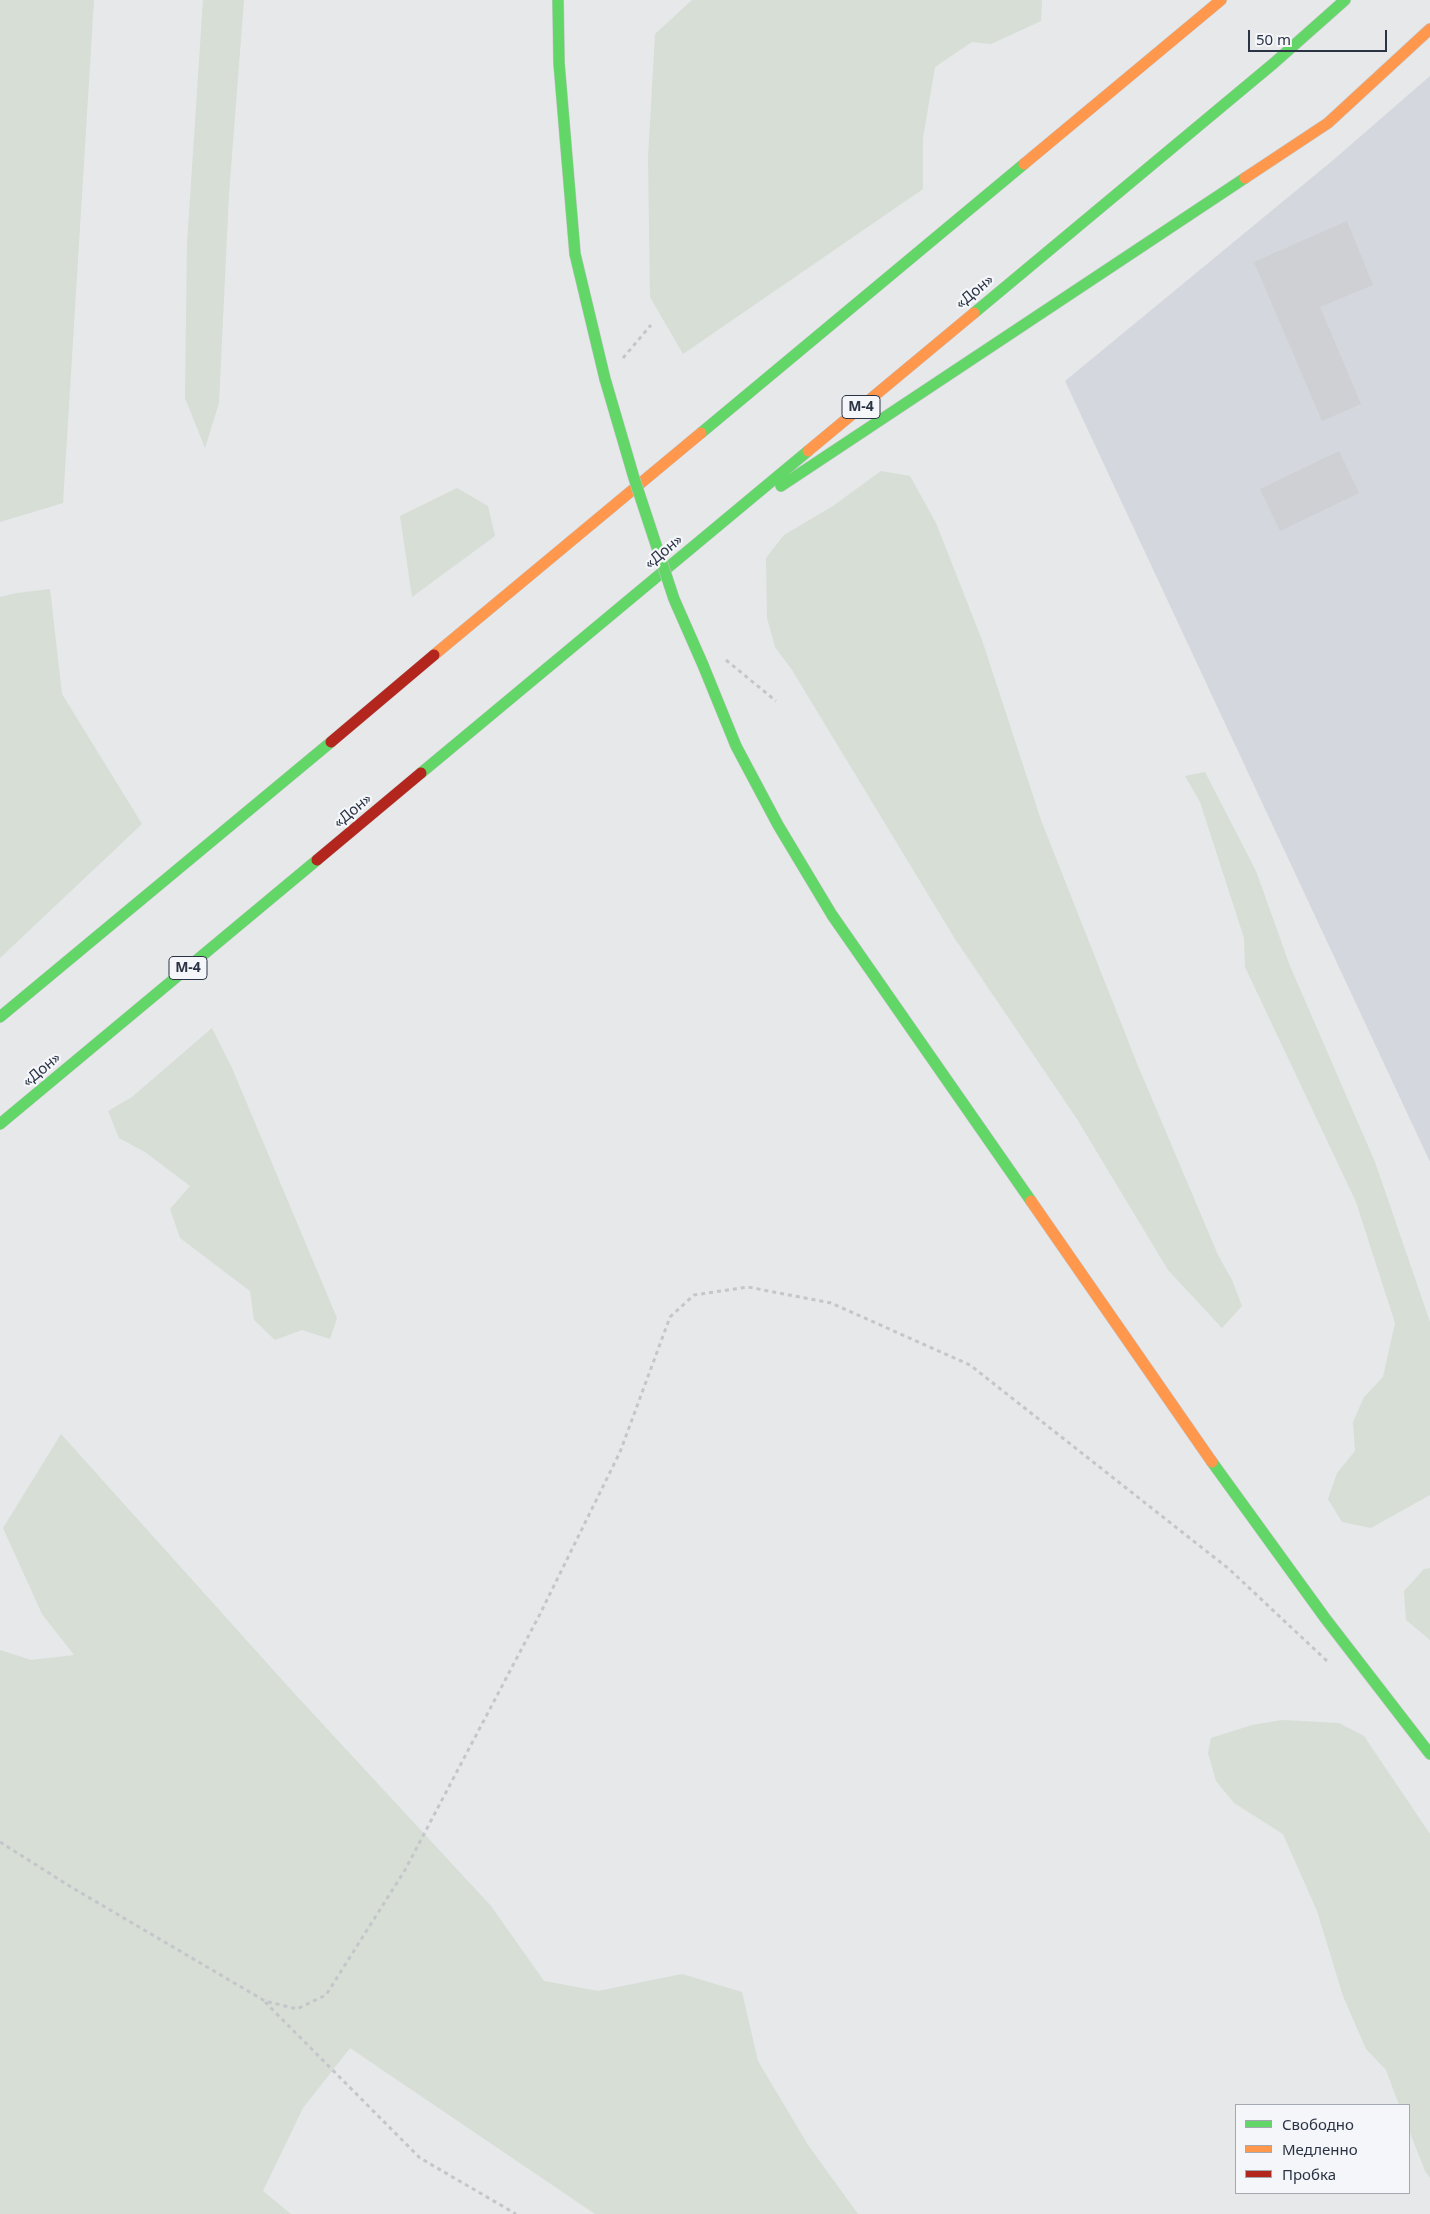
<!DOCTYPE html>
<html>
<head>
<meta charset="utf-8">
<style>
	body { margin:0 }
	#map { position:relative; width:1430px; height:2214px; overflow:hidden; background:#e6e8ea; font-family:"Noto Sans",sans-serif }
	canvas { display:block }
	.legend { position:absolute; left:1235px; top:2104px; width:175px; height:90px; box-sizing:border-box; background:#f4f6f9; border:1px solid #a4a8b1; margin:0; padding:6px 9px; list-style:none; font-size:15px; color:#2b3445 }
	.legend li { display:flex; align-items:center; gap:10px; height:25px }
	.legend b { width:25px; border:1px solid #a4a8b1 }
	.scale { position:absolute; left:1248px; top:30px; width:139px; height:22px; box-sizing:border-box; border:2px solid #2b3445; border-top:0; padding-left:6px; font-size:15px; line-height:18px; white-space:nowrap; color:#2b3445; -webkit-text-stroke:4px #f4f6f9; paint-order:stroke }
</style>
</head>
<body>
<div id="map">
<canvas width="1430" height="2214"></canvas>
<ul class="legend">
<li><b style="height:6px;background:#63d668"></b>Свободно</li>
<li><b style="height:6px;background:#ff974d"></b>Медленно</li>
<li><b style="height:6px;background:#b3261e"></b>Пробка</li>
</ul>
<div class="scale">50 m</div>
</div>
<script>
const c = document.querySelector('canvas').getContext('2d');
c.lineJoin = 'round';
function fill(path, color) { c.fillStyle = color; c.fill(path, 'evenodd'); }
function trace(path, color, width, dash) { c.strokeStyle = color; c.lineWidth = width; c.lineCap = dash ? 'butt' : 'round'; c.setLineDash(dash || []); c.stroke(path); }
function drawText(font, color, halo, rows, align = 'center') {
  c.font = font + ' "Noto Sans",sans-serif'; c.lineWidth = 4.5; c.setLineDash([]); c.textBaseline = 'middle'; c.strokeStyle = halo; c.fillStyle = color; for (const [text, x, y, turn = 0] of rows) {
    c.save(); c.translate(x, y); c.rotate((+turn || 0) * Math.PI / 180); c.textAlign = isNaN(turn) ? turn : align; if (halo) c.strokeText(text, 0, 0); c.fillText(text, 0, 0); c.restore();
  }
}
const built = new Path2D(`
	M1430 76V1162L1065 381 1332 161Z`);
const green = new Path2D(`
	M0 0H94L63 503 0 522Z
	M203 0H244L229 194 219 403 205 448 185 398 187 244Z
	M1042 0 1041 21 991 44 972 42 935 67 923 138V189L683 354 650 297 648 158 655 34 692 0Z
	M881 471 910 476 936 523 982 640 1041 820 1138 1066 1218 1255 1232 1280 1242 1306 1222 1328 1168 1270 1077 1119 955 939 792 670 775 647 767 618 766 558 784 535 833 506Z
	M457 488 488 506 495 536 412 597 400 516Z
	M50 589 62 694 142 824 0 958V597L17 593Z
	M1205 772 1256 871 1290 966 1375 1162 1430 1322V1495L1371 1528 1342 1522 1328 1499 1337 1473 1355 1451 1353 1422 1364 1397 1383 1377 1395 1323 1356 1202 1245 967 1244 938 1200 802 1185 776Z
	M212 1028 232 1068 337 1318 330 1339 302 1330 275 1340 254 1320 250 1291 180 1238 170 1209 190 1186 145 1152 119 1138 108 1111 132 1097Z
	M61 1434 293 1692 491 1906 544 1981 598 1991 682 1974 742 1992 758 2061 808 2145 858 2214H595L350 2048 303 2108 263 2191 291 2214H0V1650L31 1660 74 1655 42 1614 3 1528Z
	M1430 1568V1640L1406 1620 1404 1591 1424 1569Z
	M1282 1720 1339 1723 1364 1736 1430 1834V2178L1425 2171 1409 2130V2105H1399L1386 2070 1366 2049 1343 1996 1317 1911 1283 1834 1234 1803 1216 1781 1208 1753 1211 1738 1252 1725Z`);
const building = new Path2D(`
	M1347 221 1373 285 1320 307 1361 404 1322 421 1254 262Z
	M1339 451 1359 493 1280 531 1260 489Z`);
const path = new Path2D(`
	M623 358 651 325
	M726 660 776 701
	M0 1842 71 1887 265 2001 297 2009 326 1995 405 1870 540 1614 620 1452 670 1317 694 1295 748 1287 831 1303 970 1365 1229 1569 1327 1661
	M265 2002 420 2158 516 2214`);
const fast = new Path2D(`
	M558 0 559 63 575 254 605 379
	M974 313 1274 63 1345 0
	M701 433 1024 164
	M781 486 1245 178
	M703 665 736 746 778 825 832 915 1031 1201
	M421 773 808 451
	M0 1017 331 742
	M0 1124 317 860
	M1212 1462 1325 1618 1430 1754`);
const slow = new Path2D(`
	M1024 164 1221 0
	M1245 178 1328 123 1430 29
	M808 451 974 313
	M434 655 701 433
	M1031 1201 1212 1462`);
const jam = new Path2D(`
	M331 742 434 655
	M317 860 421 773`);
const fastBridge = new Path2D(`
	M605 379 634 478 674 599 703 665`);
const shields = [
	[861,407,38],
	[188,968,38]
];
const shieldNames = [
	["М-4",861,407],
	["М-4",188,968]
];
const streetNames = [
	["«Дон»",975,292,-40],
	["«Дон»",664,552,-40],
	["«Дон»",353,811,-40],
	["«Дон»",42,1070,-40]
];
fill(built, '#d4d7dd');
fill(green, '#d6ded6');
fill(building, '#ced0d3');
trace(fast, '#c4c6c8', 12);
trace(slow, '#c4c6c8', 12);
trace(jam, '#c4c6c8', 12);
trace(path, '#c5c6ca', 3, [4, 4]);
trace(fast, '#63d668', 11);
trace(slow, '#ff974d', 11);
trace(jam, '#b3261e', 11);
trace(fastBridge, '#c4c6c8', 12, []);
trace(fastBridge, '#63d668', 11);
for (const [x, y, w] of shields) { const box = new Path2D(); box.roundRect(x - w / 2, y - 11.5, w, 23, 4); c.fillStyle = '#f4f6f9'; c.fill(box); trace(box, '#2b3445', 1); }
drawText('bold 14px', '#2b3445', null, shieldNames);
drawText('15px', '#2b3445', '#f4f6f9', streetNames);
</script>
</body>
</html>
